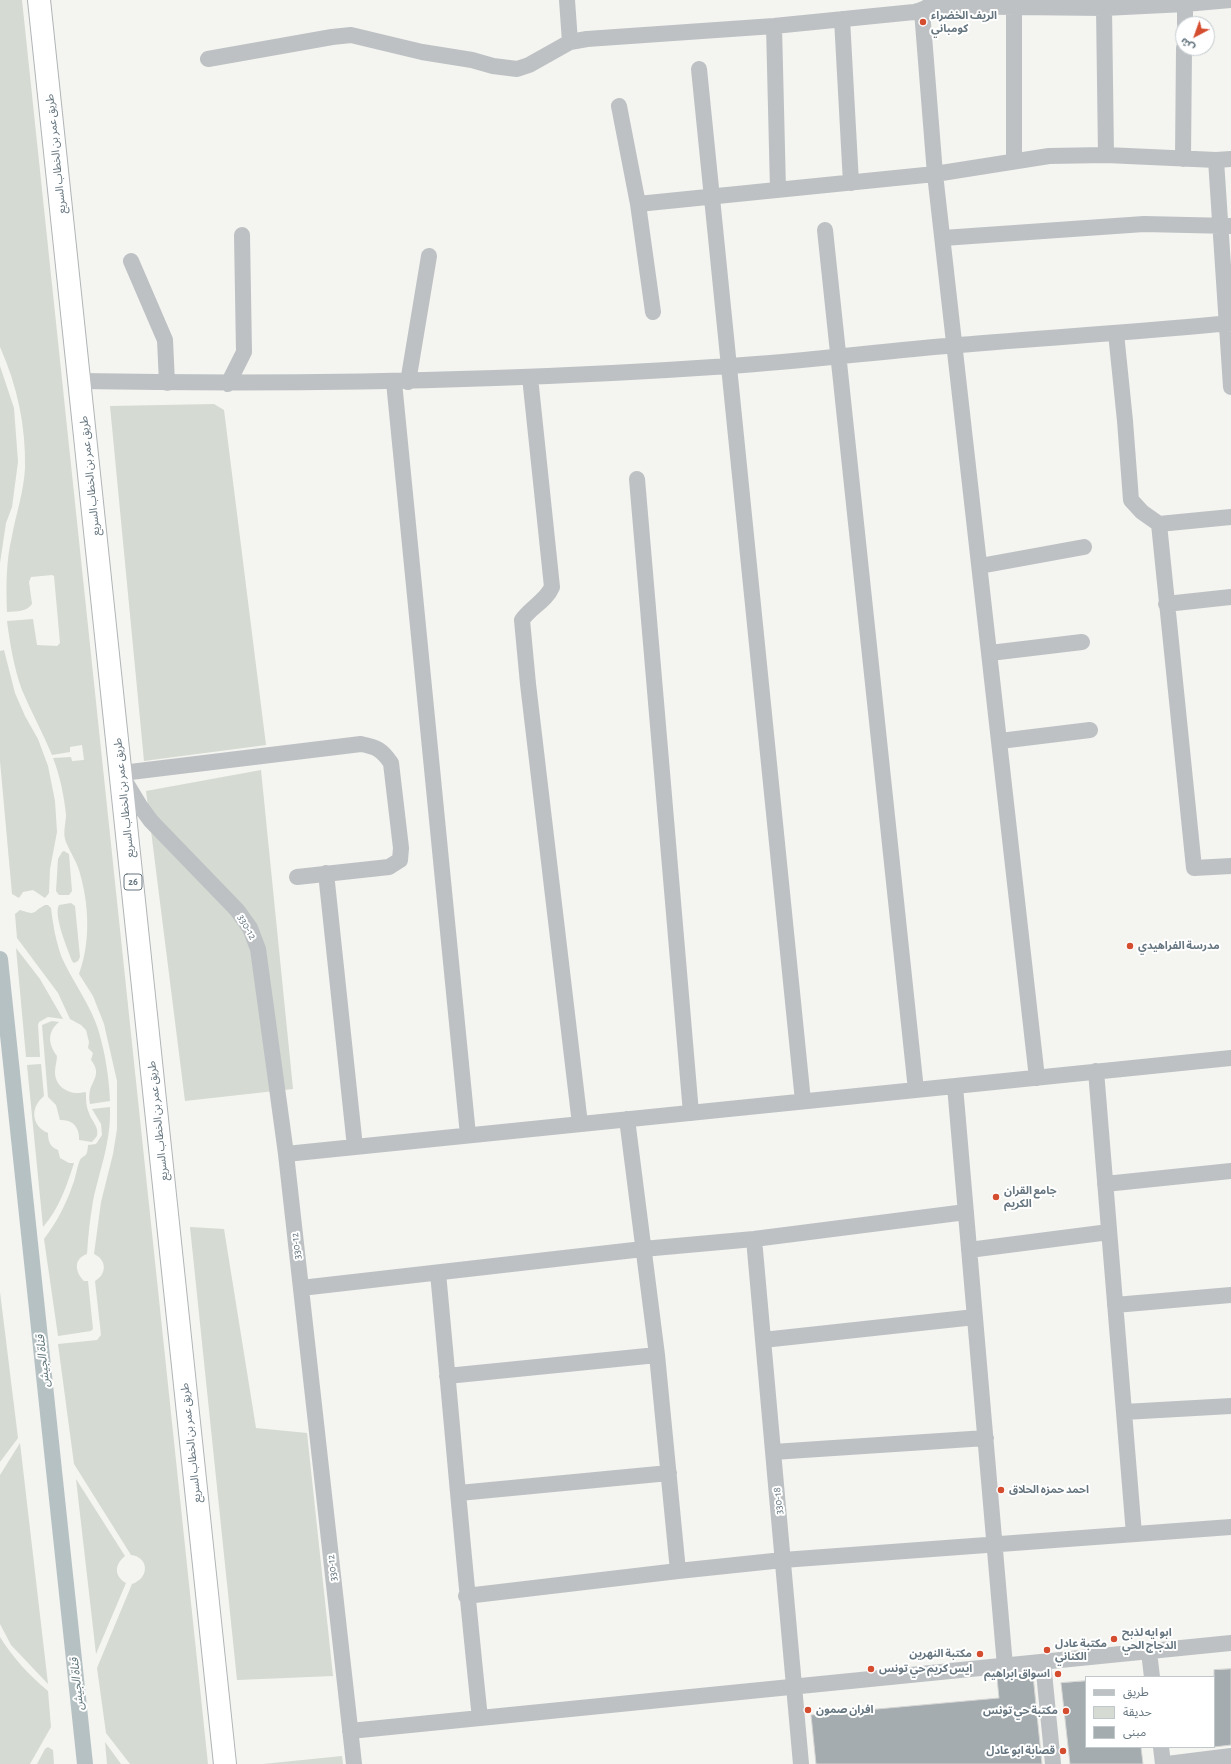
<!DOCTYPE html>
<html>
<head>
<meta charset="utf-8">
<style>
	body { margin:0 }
	#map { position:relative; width:1231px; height:1764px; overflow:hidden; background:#f4f4f0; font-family:"Alegreya Sans","Noto Sans Arabic",sans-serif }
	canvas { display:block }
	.legend { position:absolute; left:1085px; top:1676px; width:130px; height:72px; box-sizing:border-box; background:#fff; border:1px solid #c1c8cc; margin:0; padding:5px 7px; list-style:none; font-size:12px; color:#65757f }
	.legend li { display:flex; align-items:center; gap:8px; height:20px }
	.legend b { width:20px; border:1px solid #c1c8cc }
	.north { position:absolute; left:1175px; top:16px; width:40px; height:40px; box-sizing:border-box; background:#fff; border:1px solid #c1c8cc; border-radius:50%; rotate:221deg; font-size:11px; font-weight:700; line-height:16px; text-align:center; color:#65757f }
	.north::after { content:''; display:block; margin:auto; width:14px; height:18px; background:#d54d2f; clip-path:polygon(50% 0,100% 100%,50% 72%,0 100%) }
</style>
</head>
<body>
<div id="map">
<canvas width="1231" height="1764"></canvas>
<ul class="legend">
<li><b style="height:5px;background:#bdc1c4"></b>طريق</li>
<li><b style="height:11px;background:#d5dad2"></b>حديقة</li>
<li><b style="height:11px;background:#a4acb0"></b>مبنى</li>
</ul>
<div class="north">ش</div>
</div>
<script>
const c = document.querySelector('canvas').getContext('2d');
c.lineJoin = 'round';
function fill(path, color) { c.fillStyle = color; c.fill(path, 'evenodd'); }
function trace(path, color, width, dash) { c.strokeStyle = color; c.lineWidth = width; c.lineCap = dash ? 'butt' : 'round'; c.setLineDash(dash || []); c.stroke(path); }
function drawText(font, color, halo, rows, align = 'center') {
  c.font = font + ' "Alegreya Sans","Noto Sans Arabic",sans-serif'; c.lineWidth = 4; c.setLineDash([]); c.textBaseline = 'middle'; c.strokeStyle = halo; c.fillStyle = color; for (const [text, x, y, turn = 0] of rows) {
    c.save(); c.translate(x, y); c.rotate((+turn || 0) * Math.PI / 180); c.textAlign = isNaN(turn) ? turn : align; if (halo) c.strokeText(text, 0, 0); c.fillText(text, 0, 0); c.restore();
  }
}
const green = new Path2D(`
	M0 0H22L208 1764H130L106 1733 97 1668 132 1584C150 1578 149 1557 131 1555L74 1464 58 1344 97 1340 101 1335 95 1281C107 1274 107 1260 94 1254L101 1202 113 1154 117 1129V1081L104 1024 93 996 79 974C91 941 89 903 79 870 76 860 67 847 65 839 63 831 66 822 66 815 64 795 60 776 53 758L71 757 72 761 84 760 82 745 70 747V752L52 755C43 733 31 712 22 690 14 668 10 644 7 621L33 619 37 645 57 646 60 643 54 576 52 575 31 577 29 582 32 604C27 612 16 611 7 612 6 586 6 561 12 536 16 514 24 491 25 468 26 426 17 385 0 347Z
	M0 366 14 408 18 462 12 507 6 523 0 563Z
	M214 404 224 410 266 745 144 761 110 406Z
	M4 650 15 693 25 716 38 739 48 766 55 801 57 832 50 869 49 893 45 898 33 890 23 892 19 898 12 894 0 761V651Z
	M261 770 293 1089 185 1101 146 791Z
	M64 851 69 854 72 891 69 895H59L56 891 58 859 62 852Z
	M71 903 75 906 80 957 78 961 74 963 72 961C68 950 53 915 59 905Z
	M45 905H48L51 908C53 925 56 942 62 958 73 982 90 1004 98 1029 105 1052 109 1077 110 1101L90 1104C89 1099 89 1095 90 1090 94 1078 101 1073 91 1060L93 1053 88 1048 89 1042 86 1030 81 1025 70 1019 58 993 17 938 15 914 20 910C38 916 31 912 45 905Z
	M16 948 40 979 63 1019 48 1017 39 1022 38 1025 40 1057H26Z
	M52 1021 59 1022C47 1032 48 1044 57 1056 57 1061 55 1066 55 1072 55 1088 71 1096 85 1092L86 1093C86 1100 86 1106 89 1113 92 1122 99 1126 97 1136L92 1142 79 1140C80 1128 73 1119 60 1120L56 1105 48 1097 42 1025Z
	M41 1064 44 1096C30 1107 31 1126 48 1133 48 1141 50 1147 58 1150L60 1158 69 1163H74C67 1185 59 1209 43 1227L27 1065Z
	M110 1107C111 1143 100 1168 93 1201 90 1219 88 1236 87 1254 73 1259 75 1272 84 1281H88L93 1329 91 1331 58 1336 44 1239C57 1222 66 1204 73 1184 75 1180 78 1163 80 1160 85 1153 87 1159 88 1145L96 1144 102 1135 101 1124 92 1109Z
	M190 1227 224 1229 256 1428 307 1433 333 1676 237 1680Z
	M0 1292 18 1438 0 1462Z
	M20 1443 48 1684 11 1645 0 1624V1475Z
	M76 1479 125 1556C114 1565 114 1576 126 1583L96 1654Z
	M0 1637C13 1658 29 1675 48 1691L51 1727 30 1764H0Z
	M105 1742 121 1764H107Z
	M48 1747 53 1750 54 1764H37L45 1749Z
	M342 1756 343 1764H263Z`);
const canal = new Path2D(`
	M0 959 85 1764`);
const building = new Path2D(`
	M1231 1669V1745L1214 1747V1670Z
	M1033 1675 1042 1764H816L811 1715 999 1698 997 1678Z
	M1086 1681V1747H1141L1143 1764H1070L1061 1683Z`);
const minor = new Path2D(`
	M567 0 570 42
	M929 6 1104 8 1185 4 1231 0
	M1014 8V161
	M1104 8 1106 155
	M922 11 935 174 1037 1078
	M842 19 851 183
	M1185 24V4
	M774 26 778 190
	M208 59 332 37 351 35 422 52 472 60 493 66 517 69 529 65 570 42 587 39 774 26 914 12C923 10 928 8 934 0
	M699 69 803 1101
	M619 106 638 204 653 312
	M1183 159 1184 48
	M1216 160 1231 387
	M638 204 935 174 1049 156 1106 155 1216 160 1231 159
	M825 230 916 1090
	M943 238 1144 224 1231 226
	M131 261 165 340 167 383
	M1116 333 1125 421 1131 500 1142 512 1159 524 1231 517
	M530 377 552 587C546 601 531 607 522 620L528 684 580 1124
	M80 381C296 385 512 381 729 366 806 361 882 351 959 345 1050 337 1141 332 1231 323
	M394 382 468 1135
	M408 382 429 256
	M228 384 244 352 242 235
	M637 479 691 1113
	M1159 524 1194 868 1231 866
	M980 566 1084 547
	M1166 604 1231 597
	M990 653 1082 642
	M1000 741 1090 730
	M122 773 361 744C377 747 382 750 391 763L401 848 400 860 389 867 297 877
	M123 778 140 806 151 821 237 910 250 928 258 949 286 1154 354 1764
	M326 873 355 1147
	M1096 1071 1134 1534
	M955 1086 1005 1666
	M627 1119 657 1355 678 1571
	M286 1154 1231 1058
	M1105 1184 1231 1171
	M754 1239 801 1764
	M969 1250 1109 1232
	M438 1273C452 1421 464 1570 480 1718
	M301 1288 643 1249 754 1239 966 1212
	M1115 1305 1231 1295
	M763 1340 975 1317
	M447 1376 657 1355
	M1124 1412 1231 1406
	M773 1452 986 1438
	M459 1493 669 1473
	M466 1596 678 1571 783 1560 1231 1527
	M1149 1652 1152 1677
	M1043 1662 1053 1764
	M350 1731 1231 1643
	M1161 1747 1163 1764
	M1167 1764 1231 1756`);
const highway = new Path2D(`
	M39 0 225 1764`);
const markers = [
	[923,22,4,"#d54d2f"],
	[1130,946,4,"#d54d2f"],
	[996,1197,4,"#d54d2f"],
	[1001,1490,4,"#d54d2f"],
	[1114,1639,4,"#d54d2f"],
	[1047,1650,4,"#d54d2f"],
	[980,1654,4,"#d54d2f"],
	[871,1669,4,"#d54d2f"],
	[1058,1674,4,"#d54d2f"],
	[808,1710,4,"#d54d2f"],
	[1066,1711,4,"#d54d2f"],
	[1063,1751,4,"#d54d2f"]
];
const shields = [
	[133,882,18]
];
const shieldNames = [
	["26",133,882]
];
const poiNames = [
	["الريف الخضراء",931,16],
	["كومباني",931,29],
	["مدرسة الفراهيدي",1138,946],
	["جامع القران",1004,1191],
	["الكريم",1004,1204],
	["احمد حمزه الحلاق",1009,1490],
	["ابو ايه لذبح",1122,1633],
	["الدجاج الحي",1122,1646],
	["مكتبة عادل",1055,1644],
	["الكناني",1055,1657],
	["مكتبة النهرين",972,1654,"right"],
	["ايس كريم حي تونس",879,1669],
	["اسواق ابراهيم",1050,1674,"right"],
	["افران صمون",816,1710],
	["مكتبة حي تونس",1058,1711,"right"],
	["قصابة ابو عادل",1055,1751,"right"]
];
const streetNames = [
	["طريق عمر بن الخطاب السريع",56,154,-96],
	["طريق عمر بن الخطاب السريع",90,476,-96],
	["طريق عمر بن الخطاب السريع",124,798,-96],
	["330-12",247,927,61],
	["طريق عمر بن الخطاب السريع",158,1121,-96],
	["330-12",296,1246,-96],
	["طريق عمر بن الخطاب السريع",191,1443,-96],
	["330-18",778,1501,-95],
	["330-12",332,1568,-96]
];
const waterNames = [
	["قناة الجيش",43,1361,-96],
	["قناة الجيش",77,1684,-96]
];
fill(green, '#d5dad2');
trace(canal, '#b6c1c4', 16);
fill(building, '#a4acb0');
trace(building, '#d5d5d3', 1);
trace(highway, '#b0b4b6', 24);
trace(minor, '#bdc1c4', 16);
trace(highway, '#fff', 22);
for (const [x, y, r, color] of markers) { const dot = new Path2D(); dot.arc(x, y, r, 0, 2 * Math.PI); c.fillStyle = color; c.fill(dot); trace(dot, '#fff', 1.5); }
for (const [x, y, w] of shields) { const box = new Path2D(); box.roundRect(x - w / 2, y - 8, w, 16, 3); c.fillStyle = '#fff'; c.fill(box); trace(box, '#65757f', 1); }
drawText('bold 10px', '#65757f', null, shieldNames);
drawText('bold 11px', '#65757f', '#fff', poiNames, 'left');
drawText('11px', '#65757f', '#fff', streetNames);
drawText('italic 12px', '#61777c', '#fff', waterNames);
</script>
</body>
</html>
